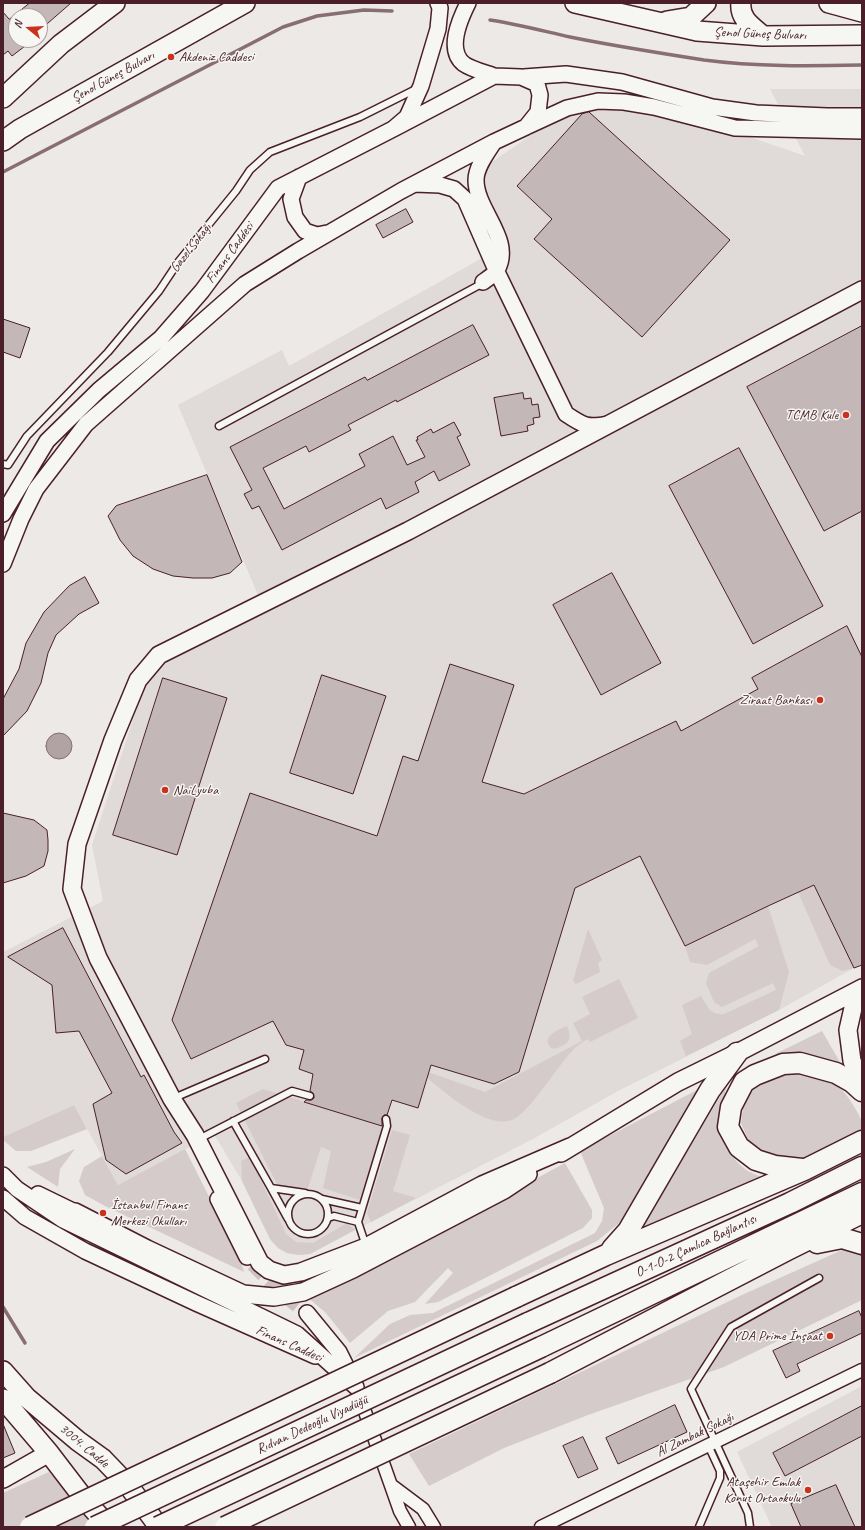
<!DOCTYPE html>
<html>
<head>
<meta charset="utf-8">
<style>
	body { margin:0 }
	#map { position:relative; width:865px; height:1530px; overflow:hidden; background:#ece9e6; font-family:Caveat,sans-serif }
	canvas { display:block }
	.frame { position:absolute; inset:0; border:4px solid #4a1f2b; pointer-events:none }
	.north { position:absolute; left:8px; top:8px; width:40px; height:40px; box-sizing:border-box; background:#f6f6f2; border:1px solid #b1a0a2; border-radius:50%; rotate:288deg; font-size:11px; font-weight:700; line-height:16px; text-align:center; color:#4a1f2b }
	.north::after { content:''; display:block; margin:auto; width:14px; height:18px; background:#c8321e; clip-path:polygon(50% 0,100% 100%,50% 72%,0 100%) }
</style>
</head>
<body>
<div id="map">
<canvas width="865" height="1530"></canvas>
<div class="frame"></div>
<div class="north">N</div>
</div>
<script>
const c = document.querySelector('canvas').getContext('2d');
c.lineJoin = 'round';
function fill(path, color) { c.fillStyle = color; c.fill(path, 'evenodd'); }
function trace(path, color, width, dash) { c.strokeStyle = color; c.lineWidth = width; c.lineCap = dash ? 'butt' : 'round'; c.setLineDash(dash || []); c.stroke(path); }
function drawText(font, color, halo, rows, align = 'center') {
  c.font = font + ' Caveat,sans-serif'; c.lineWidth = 3; c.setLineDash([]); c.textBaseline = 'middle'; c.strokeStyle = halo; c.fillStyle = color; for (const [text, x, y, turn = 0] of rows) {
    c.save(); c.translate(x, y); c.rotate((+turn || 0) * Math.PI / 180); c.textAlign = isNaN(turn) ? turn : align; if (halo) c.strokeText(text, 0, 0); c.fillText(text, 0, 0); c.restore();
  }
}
const built = new Path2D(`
	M770 89H862V965L854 968 779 1010 618 1091 531 1140 371 1222 355 1230 310 1254 298 1255 287 1253 278 1248 270 1239 242 1181 214 1134 118 1185 74 1105 3 1137V952L103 901 92 845 143 689 158 663 263 607 178 405 282 350 289 366 509 243 476 173 566 111 613 104 678 116 747 136 805 156Z
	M862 1386V1527H772L737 1452Z`);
const green = new Path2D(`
	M814 885 854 968 843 971 830 965 798 892Z
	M768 906 789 972 779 1010 686 1056 680 1041 692 1034 682 1005 701 996C707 1006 711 1016 724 1014L776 990 773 983 722 1007 714 1002 706 983 709 973 759 946 755 939 707 965 690 962 685 946Z
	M588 929 602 960 598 963 600 972 576 984 573 981Z
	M619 979 638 1018 590 1042 588 1039C575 1045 565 1059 556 1071 547 1083 527 1112 514 1119 489 1132 443 1091 425 1076L428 1072 485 1092 582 1041 573 1023 590 1014 582 997Z
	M567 1026C573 1040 568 1044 555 1049 551 1048 549 1047 548 1043 546 1033 561 1029 567 1026Z
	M822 1031 841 1064C814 1055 803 1052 775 1054Z
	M779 1074C812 1074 835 1073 853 1105 859 1115 862 1118 862 1130L806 1158 787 1162 765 1155 750 1144 741 1123 744 1102 756 1086Z
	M727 1085C719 1117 715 1146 745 1169 750 1173 758 1175 764 1178L641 1230Z
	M701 1088 624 1219 597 1241 354 1358 390 1324 410 1315 433 1313 595 1233 602 1221 604 1208 580 1151Z
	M263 1089 383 1126 360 1200 323 1188 331 1151 321 1147 308 1188 304 1190 277 1184 236 1103Z
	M74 1105 87 1129 31 1151H16L3 1140V1137Z
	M392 1130 410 1135 393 1191 416 1198 371 1222 367 1213Z
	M75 1149 60 1169 58 1187 27 1167 46 1162Z
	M185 1149 240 1258 244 1272 105 1206 85 1195 79 1181 84 1167 102 1156 118 1185Z
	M250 1157 286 1234 296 1242 313 1243 347 1223 355 1230 310 1254 298 1255 287 1253 278 1248 270 1239 242 1181 241 1161Z
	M565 1163 592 1210V1218L583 1228 438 1302 425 1304 453 1273 448 1268 415 1302 388 1311 350 1343 325 1312 307 1297 469 1215Z
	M862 1241V1300L724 1367 588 1415 504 1448 429 1486 409 1454 742 1295Z
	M49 1472 92 1518 98 1527H3V1493Z`);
const water = new Path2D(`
	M46 746a13 13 0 1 1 26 0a13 13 0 1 1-26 0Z`);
const stream = new Path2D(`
	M490 20C517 24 543 31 570 37 614 46 659 53 704 60 757 67 809 66 862 65
	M3 172 283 27 317 16 364 10 392 11
	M3 1307 25 1343`);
const building = new Path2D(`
	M30 3H71L40 30V16H16V40H33L12 56 8 51 3 55V12L9 19Z
	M589 112 730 240 642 337 534 239 552 219 517 186 582 114Z
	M406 209 413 222 383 238 376 225Z
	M3 319 30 328 20 358 3 352Z
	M473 325 489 355 397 402 396 400 348 425 351 430 309 452 306 446 263 468 284 509 365 466 359 454 393 436 407 465 425 457 416 440H418L417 437 431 429 433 433 454 422 461 435 457 437 470 465 439 481 434 471 415 482 419 492 386 509 381 498 282 550 259 506 252 509 244 494 252 490 230 447 365 377 367 380Z
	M862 326V511L824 531 747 387Z
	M523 393 524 399 531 398 532 405 538 404 540 417 533 418 534 424 527 426 528 431 501 436 494 398Z
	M739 448 823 606 753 644 669 486Z
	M207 475 242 562 230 573 212 578H193L173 576 153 569 133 556 120 540 108 516 116 506Z
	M612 573 661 663 601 695 553 605Z
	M85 577 99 603 79 614 56 635 48 653 41 683 27 711 3 736V699L19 669 26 643 44 612 69 586Z
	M847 626 862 657V965L854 968 814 885 768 906 685 946 640 856 575 888 519 1072 494 1084 431 1065 418 1108 392 1100 387 1115H384L382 1118V1126L304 1102 306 1100H311L314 1098 313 1093 310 1091 313 1074 299 1069 304 1050 286 1045 273 1021 191 1059 172 1020 250 793 377 836 403 756 418 761 450 664 514 685 482 782 524 794 676 721 681 731 758 689 752 678Z
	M322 675 386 696 353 794 290 773Z
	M163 678 227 698 177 855 113 835Z
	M3 813 34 820 47 830 48 840V851L44 866 26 876 3 883Z
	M63 928 141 1077 144 1075 174 1132 182 1143 126 1174 106 1160 93 1104 112 1093 79 1031 56 1033 52 985 8 957Z
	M859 1311 862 1318V1333L797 1364 800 1371 786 1378 773 1351Z
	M675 1405 687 1432 618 1464 606 1438Z
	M862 1406V1436L785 1476 773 1453Z
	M3 1424 15 1453 3 1458Z
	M583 1437 598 1469 578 1478 563 1446Z
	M836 1485 855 1527H801L791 1504Z`);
const tertiaryTunnel = new Path2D(`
	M253 1264 282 1293 307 1313`);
const service = new Path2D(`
	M219 426 483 283
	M3 464 8 465 27 436 108 352 159 291 179 261 236 191 250 170 270 152 360 117 416 89
	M174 1098 265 1059
	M233 1121 271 1188
	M199 1139 292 1091 310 1096
	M288 1214a20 20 0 1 1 40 0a20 20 0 1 1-40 0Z
	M322 1199 362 1208
	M328 1218 334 1216 358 1222
	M288 1219 271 1188 305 1193
	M366 1246 358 1222 387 1126 386 1119
	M699 1527 720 1478V1471L708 1445
	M750 1527 748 1513 691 1389 731 1327 819 1278`);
const minor = new Path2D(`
	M359 1395 400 1511 409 1527
	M391 1485 423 1509 434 1527
	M541 1527 862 1370`);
const tertiary = new Path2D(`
	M468 3C460 19 446 50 464 64 471 69 486 73 494 76
	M524 77 566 74 622 82 712 107 756 113 827 116H862
	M528 126 567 108 598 101 624 102 654 107 735 128 862 131
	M299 177 291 199 295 217 305 231 317 235 327 233
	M415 184 440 185 454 189 465 199 496 270 566 414C584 426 587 428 608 424
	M483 282C487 279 494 275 497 270 514 239 476 211 476 180 476 167 487 153 494 142
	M3 514 47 441 99 390 161 338 202 291 278 188 393 129 407 117 421 86 438 29 440 8 438 3
	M3 564 21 519 36 489 86 424 245 284 298 251 401 191 494 142 526 127 538 112 540 95 537 84 521 77 494 76 393 129
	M3 1175 17 1189 63 1220 297 1334 356 1387
	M38 1194 75 1212
	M3 1198 25 1217 85 1251 196 1303 315 1356
	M218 1199 247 1257
	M307 1313 339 1352 353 1380`);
const secondary = new Path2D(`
	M862 995 853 1008 848 1030 852 1061 862 1084
	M570 1147 482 1185 366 1247 301 1272 284 1275 269 1270 260 1263 195 1135 172 1099 98 958 72 889 77 844 113 740 138 680 159 655 408 531 862 290
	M561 1153 678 1082 737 1053 862 988
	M75 1212 147 1249 243 1294 274 1297 303 1292 353 1269 504 1190 528 1174
	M3 1479 49 1453`);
const primary = new Path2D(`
	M575 3 697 31 763 36 862 35
	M741 3C739 19 753 27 763 36
	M829 3 862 12
	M667 21 691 17 706 3
	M3 98 61 44 115 3
	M3 141 20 129 245 3
	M3 1371 27 1398 78 1441 103 1459 128 1485 159 1527
	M3 1399 49 1453 85 1500 109 1527`);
const trunk = new Path2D(`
	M802 1169 775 1166 756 1160 739 1147 728 1127 731 1107 744 1082 755 1075 783 1064 800 1063 836 1073 852 1082 862 1091
	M817 1243 842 1238 862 1244
	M612 1249 628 1231 710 1090 737 1053
	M516 1297 606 1255 804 1170 862 1141
	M528 1323 790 1203 862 1167
	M541 1347 862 1193
	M550 1373 789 1249 862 1213`);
const trunkBridge = new Path2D(`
	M30 1527 516 1297
	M95 1527 528 1323
	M158 1527 541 1347
	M225 1527 550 1373`);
const markers = [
	[171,57,4,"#c8321e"],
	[846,415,4,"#c8321e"],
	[820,700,4,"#c8321e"],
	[165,790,4,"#c8321e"],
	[103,1213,4,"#c8321e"],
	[830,1336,4,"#c8321e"],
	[808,1490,4,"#c8321e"]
];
const streetNames = [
	["Şenol Güneş Bulvarı",760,34,2],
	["Şenol Güneş Bulvarı",113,77,-29],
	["Gazel Sokağı",191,248,-52],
	["Finans Caddesi",230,253,-54],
	["O-1-O-2 Çamlıca Bağlantısı",696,1246,-25],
	["Finans Caddesi",289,1344,24],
	["Rıdvan Dedeoğlu Viyadüğü",312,1425,-25],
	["Al Zambak Sokağı",695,1435,-26],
	["3004. Cadde",84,1446,40]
];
const poiNames = [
	["Akdeniz Caddesi",179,57,"left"],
	["TCMB Kule",838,415],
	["Ziraat Bankası",812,700],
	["NaiLyuba",173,790,"left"],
	["İstanbul Finans",111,1205,"left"],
	["Merkezi Okulları",111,1221,"left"],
	["YDA Prime İnşaat",822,1336],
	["Ataşehir Emlak",800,1482],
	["Konut Ortaokulu",800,1498]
];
fill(built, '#e0dad8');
fill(green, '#d4cbca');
fill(water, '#b1a2a3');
trace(water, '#886e73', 1);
trace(stream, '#886e73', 3.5);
fill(building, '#c4b7b7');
trace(building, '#4a1f2b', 1);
trace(tertiaryTunnel, '#ccc1c1', 15, [15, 8]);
trace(service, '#4a1f2b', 9);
trace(minor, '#4a1f2b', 15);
trace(tertiary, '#4a1f2b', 18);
trace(secondary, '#4a1f2b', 20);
trace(primary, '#4a1f2b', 22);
trace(trunk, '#4a1f2b', 23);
trace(service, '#f6f6f2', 6);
trace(minor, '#f6f6f2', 12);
trace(tertiary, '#f6f6f2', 15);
trace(secondary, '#f6f6f2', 17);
trace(primary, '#f6f6f2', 19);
trace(trunk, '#f6f6f2', 20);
trace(trunkBridge, '#4a1f2b', 23, []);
trace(trunkBridge, '#f6f6f2', 20);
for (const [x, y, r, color] of markers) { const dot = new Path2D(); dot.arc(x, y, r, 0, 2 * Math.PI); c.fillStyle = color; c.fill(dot); trace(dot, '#f6f6f2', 1.5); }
drawText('14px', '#4a1f2b', '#f6f6f2', streetNames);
drawText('14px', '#4a1f2b', '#f6f6f2', poiNames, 'right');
</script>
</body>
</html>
